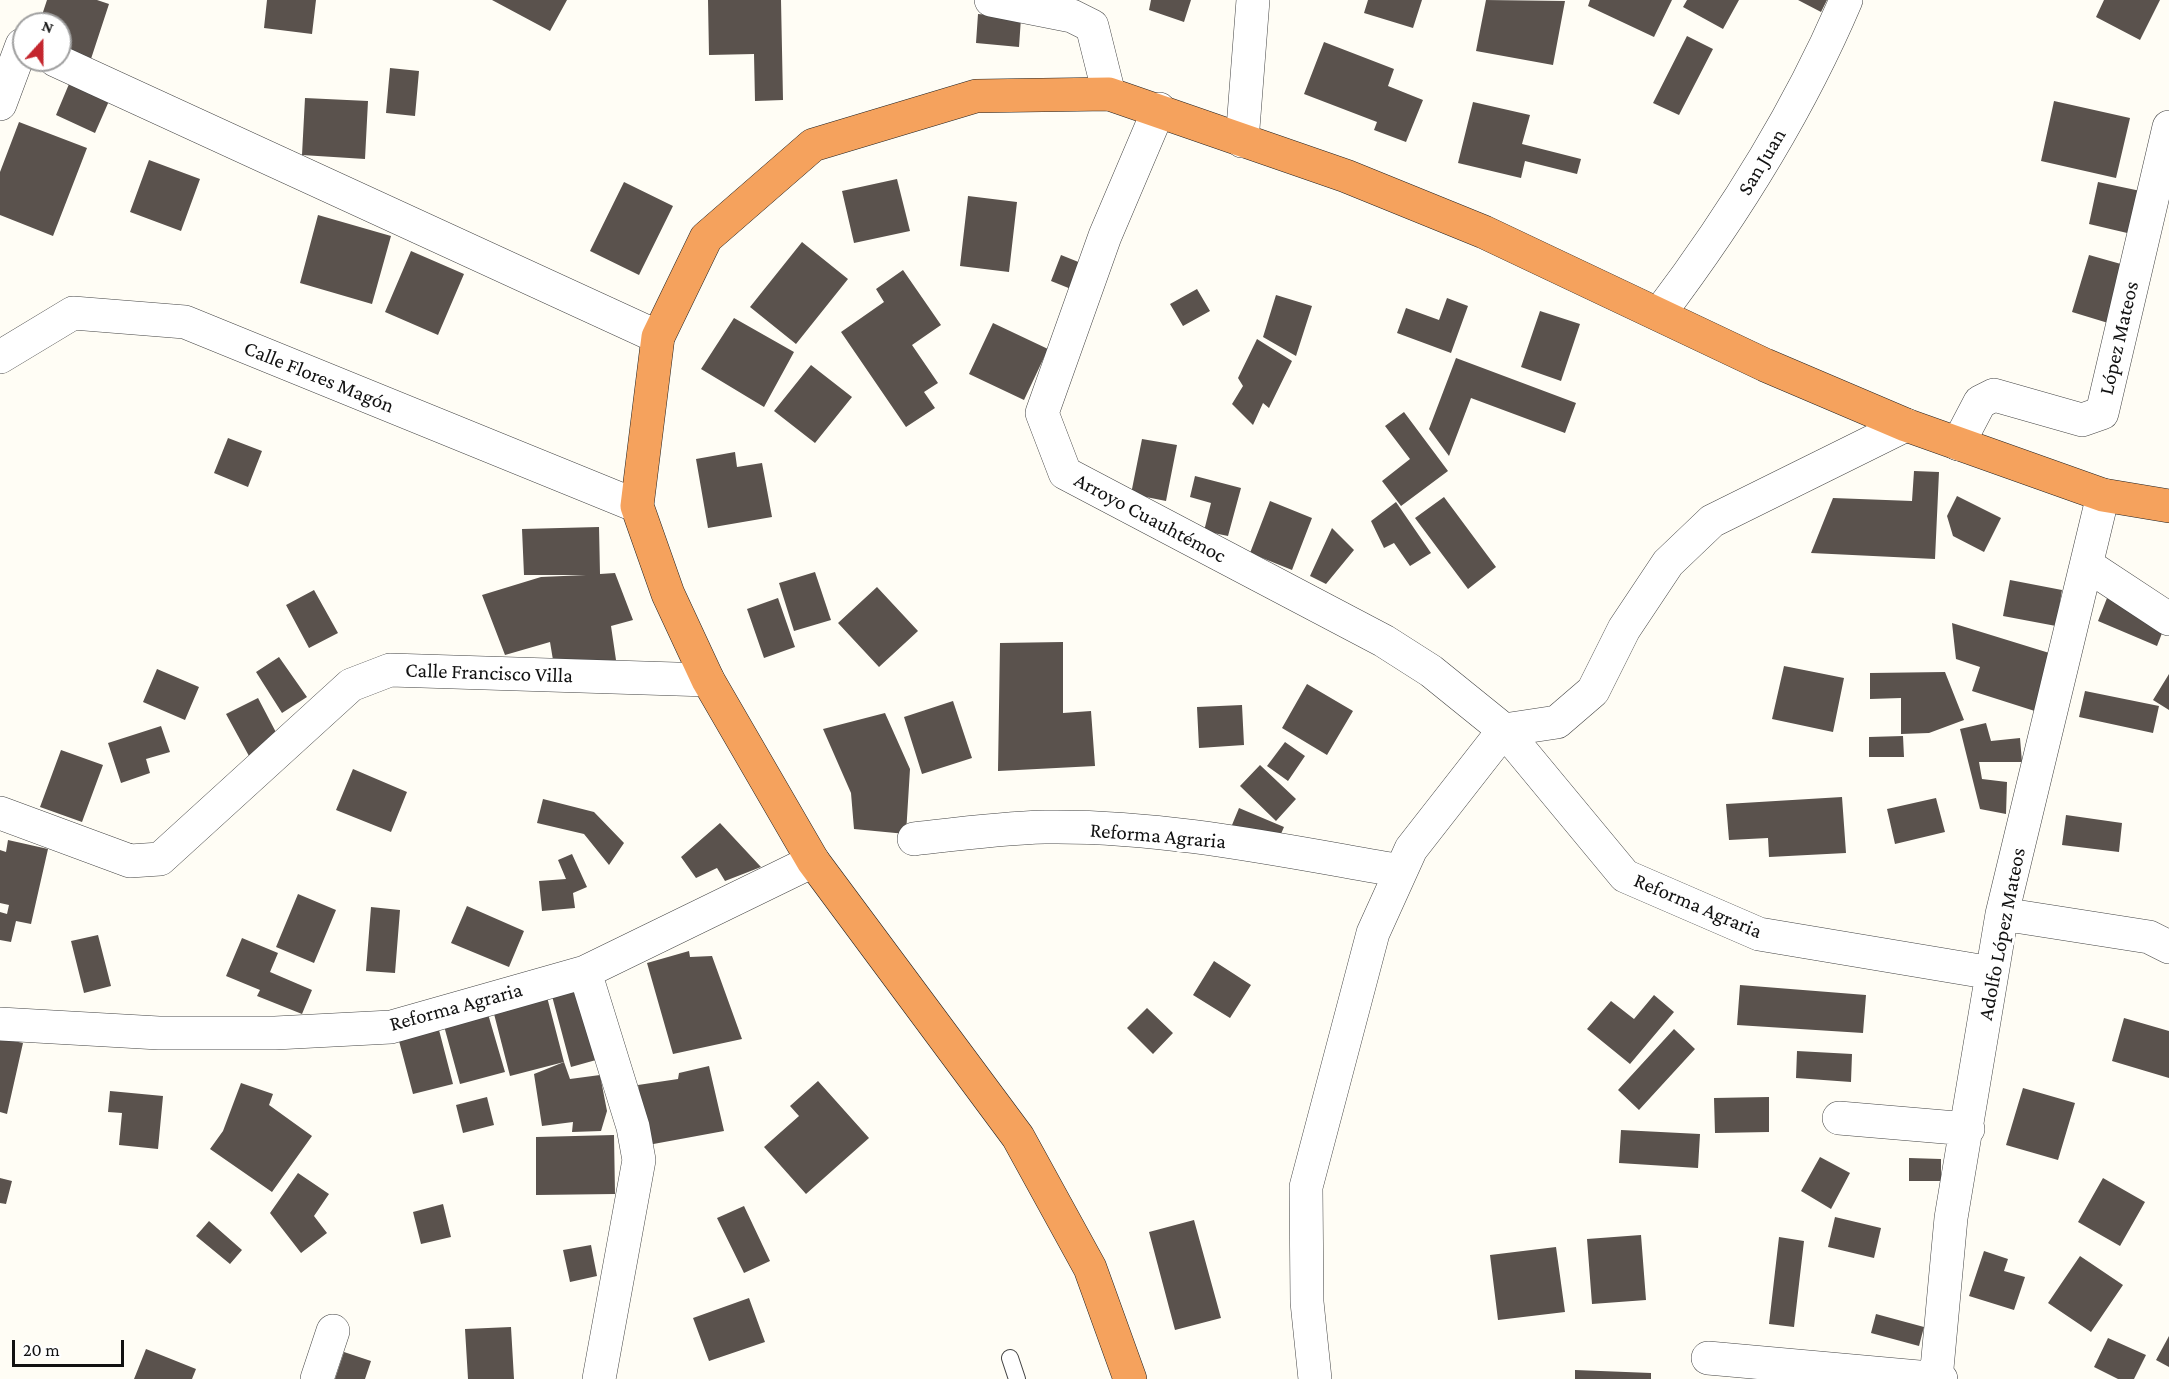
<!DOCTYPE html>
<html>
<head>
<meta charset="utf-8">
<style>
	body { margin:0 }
	#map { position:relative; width:2169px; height:1379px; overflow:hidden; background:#fffdf5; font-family:"Crimson Pro",serif }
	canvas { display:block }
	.north { position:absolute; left:12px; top:12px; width:60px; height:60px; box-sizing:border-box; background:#fff; border:2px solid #a0a0a0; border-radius:50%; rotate:21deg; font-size:16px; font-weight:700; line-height:24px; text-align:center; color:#111 }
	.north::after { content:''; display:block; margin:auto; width:21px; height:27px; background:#c4262e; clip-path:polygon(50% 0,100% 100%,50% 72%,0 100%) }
	.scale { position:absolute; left:12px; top:1340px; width:112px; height:27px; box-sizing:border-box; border:3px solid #111; border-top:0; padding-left:8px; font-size:18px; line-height:21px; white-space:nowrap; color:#111; -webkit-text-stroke:4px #fff; paint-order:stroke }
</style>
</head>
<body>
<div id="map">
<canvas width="2169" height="1379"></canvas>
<div class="north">N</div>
<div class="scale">20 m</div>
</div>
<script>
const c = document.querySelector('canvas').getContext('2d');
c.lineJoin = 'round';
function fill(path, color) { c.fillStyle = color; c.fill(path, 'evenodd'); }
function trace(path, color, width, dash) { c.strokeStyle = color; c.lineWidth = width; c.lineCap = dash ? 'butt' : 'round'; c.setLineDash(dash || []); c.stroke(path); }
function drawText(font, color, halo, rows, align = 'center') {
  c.font = font + ' "Crimson Pro",serif'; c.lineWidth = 6; c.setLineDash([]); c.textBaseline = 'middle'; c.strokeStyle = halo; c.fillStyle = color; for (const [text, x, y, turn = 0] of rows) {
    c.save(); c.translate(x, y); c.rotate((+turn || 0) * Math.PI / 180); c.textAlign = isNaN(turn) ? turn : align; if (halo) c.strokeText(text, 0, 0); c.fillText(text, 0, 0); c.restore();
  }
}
const building = new Path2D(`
	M47 0H97L109 4 89 65 60 55V24H39Z
	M267 0H316L312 34 264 28Z
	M492 0H567L550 31Z
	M708 0H781L783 100 755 101 754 54 709 55Z
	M1151 0H1191L1184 22 1149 10Z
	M1368 0H1422L1413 28 1364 13Z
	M1486 0 1565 1 1553 65 1476 51Z
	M1590 0H1672L1654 37 1588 6Z
	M1687 0H1739L1723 29 1683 7Z
	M1798 0H1827L1821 12Z
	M2104 0H2160L2140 40 2096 17Z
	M978 14 1021 18 1019 47 976 43Z
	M1687 36 1713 49 1679 115 1653 103Z
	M1324 42 1394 69 1388 86 1423 100 1406 142 1374 130 1377 122 1304 94Z
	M390 68 419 71 415 116 386 113Z
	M69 84 109 101 95 133 56 115Z
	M305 98 368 101 365 159 302 155Z
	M2054 101 2130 118 2116 178 2041 161Z
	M1473 102 1530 115 1522 144 1581 159 1577 174 1525 161 1521 178 1458 163Z
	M19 122 87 148 53 236 0 215V172Z
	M149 160 200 179 181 231 130 212Z
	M897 179 910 231 854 243 842 191Z
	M624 182 673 206 639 275 590 251Z
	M2098 182 2150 193 2140 236 2089 224Z
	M968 196 1017 202 1009 272 960 266Z
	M318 215 391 236 372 304 300 283Z
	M802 242 848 279 796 344 750 307Z
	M411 251 464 274 438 335 385 312Z
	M1061 255 1081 263 1071 289 1051 281Z
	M2089 255 2135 268 2118 326 2072 312Z
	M903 270 941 325 912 345 938 383 924 392 935 408 906 427 841 332 884 302 876 289Z
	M1197 289 1210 311 1183 326 1170 304Z
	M1276 295 1312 306 1296 356 1263 337Z
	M1447 298 1468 306 1451 353 1397 333 1406 308 1439 320Z
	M1540 311 1580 324 1561 381 1521 367Z
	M734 318 794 352 764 407 701 369Z
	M993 323 1048 349 1024 400 969 374Z
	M1257 339 1292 361 1269 408 1263 403 1253 425 1232 404 1243 386 1238 378Z
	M1456 358 1576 403 1565 433 1471 398 1449 456 1429 429Z
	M811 365 852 397 815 443 774 411Z
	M1404 412 1448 471 1401 506 1382 481 1410 459 1385 426Z
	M228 438 262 451 248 487 214 473Z
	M1142 439 1177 445 1166 501 1131 494Z
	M735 452 737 467 762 463 772 517 708 528 696 459Z
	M1914 471 1939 472 1935 559 1811 553 1833 498 1912 501Z
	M1195 476 1241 488 1228 536 1204 531 1211 503 1190 497Z
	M1957 496 2001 518 1984 552 1953 536 1947 516Z
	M1444 497 1496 567 1468 589 1415 518Z
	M1270 501 1312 518 1292 570 1250 553Z
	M1396 502 1431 553 1410 566 1394 543 1384 548 1371 521Z
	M599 527 600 574 615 573 633 620 611 626 616 660 555 672 550 642 505 655 482 595 541 577 586 575H524L522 529Z
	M1332 528 1354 550 1326 584 1310 576Z
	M815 572 831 620 794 631 779 583Z
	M2010 580 2062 590 2056 626 2003 616Z
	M877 587 918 631 879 667 838 623Z
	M314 590 338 633 309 648 286 605Z
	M778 598 795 647 764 658 747 609Z
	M2107 598 2166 623 2157 646 2098 621Z
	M1952 623 2059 656 2041 713 1972 691 1980 667 1956 659Z
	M1063 642V713L1091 711 1095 766 998 771 1000 643Z
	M279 657 307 697 282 713 256 672Z
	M1784 666 1844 678 1833 732 1772 719Z
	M157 669 199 687 185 720 143 702Z
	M1945 672 1964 720 1929 733 1901 734V698L1870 699V673Z
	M2169 674V710L2153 700Z
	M1307 684 1353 711 1327 755 1282 728Z
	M2085 691 2159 706 2153 733 2079 717Z
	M258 698 280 740 249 756 226 714Z
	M953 701 972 758 922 774 904 717Z
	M1242 705 1244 745 1199 748 1197 707Z
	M885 713 910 769 906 834 854 829 851 793 823 729Z
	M1986 723 1991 741 2020 738 2022 762H1979L1982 779 2007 782 2006 814 1980 809 1960 729Z
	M161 726 170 752 146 759 150 773 121 783 108 743Z
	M1903 736 1904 757H1869V737Z
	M1285 742 1305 756 1288 781 1267 766Z
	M61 750 103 765 82 822 40 807Z
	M1260 765 1296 799 1276 821 1240 786Z
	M353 769 407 792 391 832 336 810Z
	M1842 797 1846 853 1769 857 1768 838 1729 840 1726 804Z
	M1936 798 1945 832 1895 844 1887 809Z
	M543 799 594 812 624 843 609 865 584 834 537 823Z
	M1239 808 1284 827 1277 843 1232 825Z
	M2066 815 2122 823 2119 852 2062 845Z
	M720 823 761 867 725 881 717 868 696 878 681 857Z
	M8 840 48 849 31 924 16 921 11 942 0 940V912L7 914 9 905 0 903V850L6 852Z
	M572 854 587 887 573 893 575 908 542 911 539 881 566 879 558 860Z
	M298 894 336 910 314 963 276 947Z
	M467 906 524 931 509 967 451 943Z
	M371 907 400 910 395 973 366 971Z
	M98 935 111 986 84 993 71 941Z
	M242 938 278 953 270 972 312 990 302 1014 257 996 260 990 226 976Z
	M689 951 690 957 712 956 742 1039 673 1054 647 963Z
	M1214 961 1251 985 1230 1018 1193 995Z
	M1740 985 1866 995 1863 1033 1737 1025Z
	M578 989 596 1060 571 1067 552 996Z
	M1654 995 1674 1012 1630 1064 1587 1029 1611 1001 1634 1019Z
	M547 997 564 1062 510 1076 493 1010Z
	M1147 1008 1173 1033 1153 1054 1127 1028Z
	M488 1014 505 1072 460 1084 444 1026Z
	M2124 1018 2169 1031V1078L2112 1061Z
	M1674 1029 1695 1049 1639 1110 1618 1090Z
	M439 1030 453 1084 413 1094 399 1041Z
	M0 1038 23 1043 7 1114 0 1112Z
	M1797 1051 1852 1054 1851 1082 1796 1078Z
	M564 1062 570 1079 600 1075 607 1111 601 1131 572 1132 573 1122 542 1126 534 1074Z
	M709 1066 724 1131 648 1145 638 1085 678 1079 679 1073Z
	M818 1081 869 1138 806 1194 764 1147 799 1116 790 1106Z
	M241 1083 273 1094 269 1105 312 1136 272 1192 210 1149 223 1131Z
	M2023 1088 2075 1103 2058 1160 2006 1145Z
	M110 1091 163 1096 158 1149 119 1145 122 1113 108 1112Z
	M487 1097 494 1125 463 1133 456 1105Z
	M1769 1097V1132L1715 1133 1714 1098Z
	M1621 1130 1700 1134 1698 1168 1619 1163Z
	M614 1135 615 1194 536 1195V1137Z
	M1820 1157 1850 1173 1831 1209 1801 1191Z
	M1909 1158 1941 1159V1181H1909Z
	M298 1173 329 1194 314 1216 327 1233 301 1253 270 1213Z
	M0 1178 12 1181 6 1204 0 1203Z
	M2103 1178 2145 1202 2120 1246 2078 1222Z
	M443 1204 451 1237 421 1244 413 1212Z
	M744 1206 770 1261 744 1273 717 1218Z
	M1835 1217 1881 1228 1874 1258 1828 1247Z
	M1194 1220 1221 1318 1175 1330 1149 1232Z
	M209 1221 242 1250 230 1264 196 1236Z
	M1641 1235 1646 1300 1592 1304 1587 1239Z
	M1779 1237 1804 1241 1794 1327 1769 1324Z
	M591 1245 597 1276 570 1282 563 1250Z
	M1556 1247 1565 1312 1498 1320 1490 1255Z
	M1984 1251 2008 1259 2004 1271 2025 1277 2014 1310 1969 1296Z
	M2080 1256 2123 1285 2091 1332 2048 1303Z
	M749 1298 765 1342 709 1361 693 1318Z
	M1876 1314 1924 1327 1919 1346 1871 1333Z
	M511 1327 514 1379H468L465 1329Z
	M2169 1336V1367L2156 1360Z
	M2108 1338 2146 1355 2134 1379H2118L2094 1367Z
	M146 1349 196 1369 192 1379H134Z
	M344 1352 371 1361 365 1379H335Z
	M1575 1370 1651 1373V1379H1575Z`);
const lane = new Path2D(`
	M1010 1358 1017 1379`);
const street = new Path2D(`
	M991 0 1072 16 1092 26 1109 94
	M55 60 658 337
	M0 104 22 45
	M1159 109 1105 236 1042 413 1065 473 1384 641 1431 671 1504 730 1625 876 1759 934 1992 973
	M1242 141 1253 0
	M1659 314C1733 216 1798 113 1846 0
	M0 357 73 313 185 322 637 506
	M1958 444 1980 402 1994 395 2082 420 2102 413 2169 127
	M2087 565 2169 619
	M0 813 130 861 160 859 351 685 390 670 708 680
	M914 839C957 834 1001 828 1045 827 1164 825 1284 851 1401 871
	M2002 914 2149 937 2169 947
	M585 972 633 1127 639 1160 599 1379
	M0 1024 159 1033H275L391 1027 585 972 813 861
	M1839 1118 1968 1129
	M1708 1358 1941 1379
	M317 1379 333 1331
	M1315 1379 1307 1302 1306 1187 1373 933 1411 849 1504 730 1557 722 1593 691 1624 629 1668 563 1712 521 1906 425
	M1936 1379 1951 1218 2002 914 2103 495`);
const highway = new Path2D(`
	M1130 1379 1090 1268 1018 1137 813 861 708 680 668 594 637 506 658 337 706 238 813 145 976 96 1109 94 1346 176 1484 232 1765 365 1906 425 2103 495 2169 506`);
const streetNames = [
	["San Juan",1762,162,-59],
	["López Mateos",2119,338,-77],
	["Calle Flores Magón",319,377,22],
	["Arroyo Cuauhtémoc",1150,518,28],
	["Calle Francisco Villa",489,673,2],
	["Reforma Agraria",1158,836,5],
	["Reforma Agraria",1698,906,23],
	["Adolfo López Mateos",2002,934,-79],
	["Reforma Agraria",456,1007,-15]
];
fill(building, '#5a524d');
trace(lane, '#444', 18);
trace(street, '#444', 34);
trace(highway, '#222', 34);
trace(lane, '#fff', 16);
trace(street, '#fff', 33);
trace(highway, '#f5a25d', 33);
drawText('21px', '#111', '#fff', streetNames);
</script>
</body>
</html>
